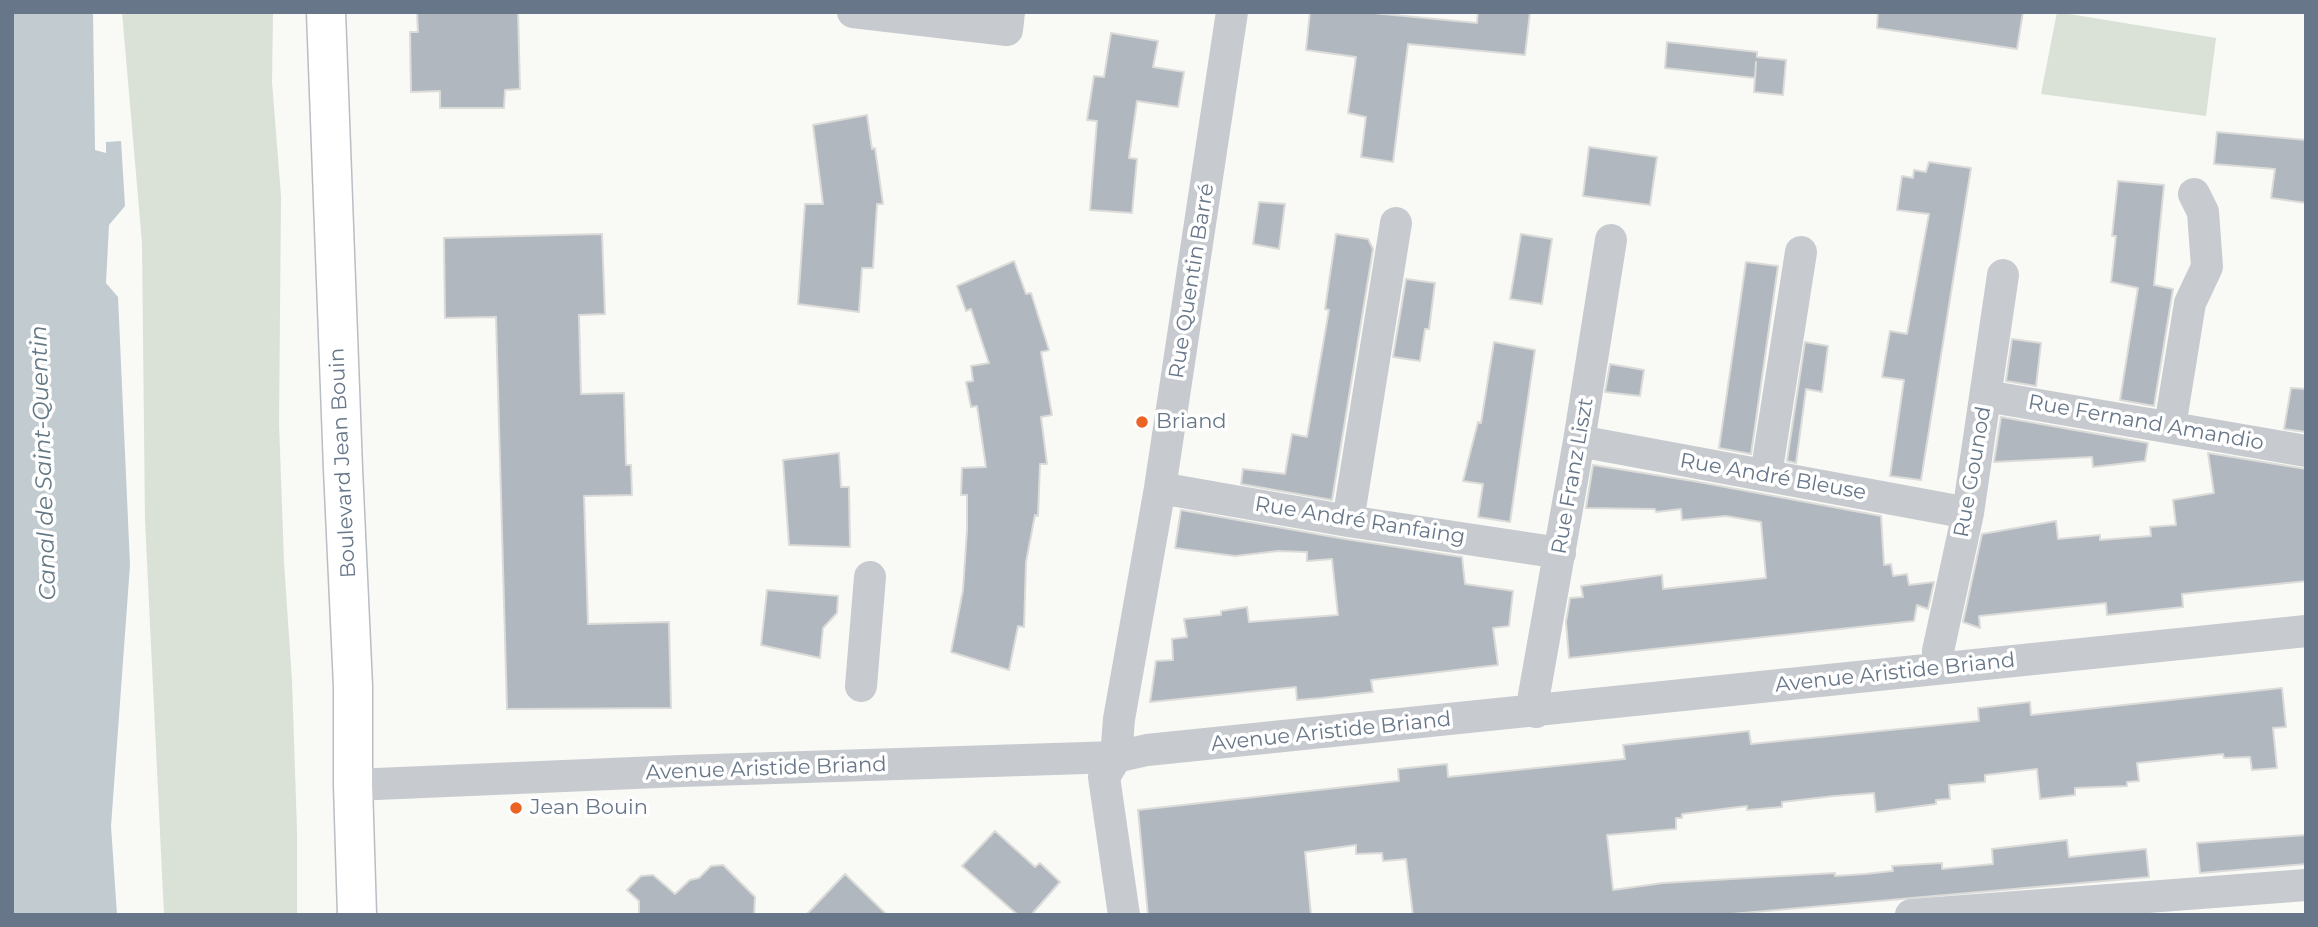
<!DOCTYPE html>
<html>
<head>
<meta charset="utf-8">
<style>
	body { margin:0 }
	#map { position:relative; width:2318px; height:927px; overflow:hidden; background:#f9f9f6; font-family:Montserrat,sans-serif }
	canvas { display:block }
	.frame { position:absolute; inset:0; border:14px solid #677789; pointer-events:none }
</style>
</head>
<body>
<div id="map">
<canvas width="2318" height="927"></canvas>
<div class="frame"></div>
</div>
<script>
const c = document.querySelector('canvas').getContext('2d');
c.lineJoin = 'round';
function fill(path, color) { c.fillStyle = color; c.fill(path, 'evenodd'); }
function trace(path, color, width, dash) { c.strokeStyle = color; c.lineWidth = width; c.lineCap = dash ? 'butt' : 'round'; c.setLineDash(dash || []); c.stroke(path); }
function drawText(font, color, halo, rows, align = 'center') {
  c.font = font + ' Montserrat,sans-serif'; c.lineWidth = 7; c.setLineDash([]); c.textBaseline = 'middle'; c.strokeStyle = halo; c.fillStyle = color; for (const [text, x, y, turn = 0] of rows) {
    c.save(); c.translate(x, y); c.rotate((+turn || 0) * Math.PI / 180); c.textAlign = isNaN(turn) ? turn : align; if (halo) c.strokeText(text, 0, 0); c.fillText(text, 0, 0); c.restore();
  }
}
const green = new Path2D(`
	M122 12H273L272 82 281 196 279 423 284 562 292 681 297 831V915H164L145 520 142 243Z
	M2057 12 2216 38 2206 116 2041 94Z`);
const water = new Path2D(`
	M12 12H93L95 150 106 153V142L121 141 125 206 109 225 106 283 118 297 130 565 111 826 117 915H12Z`);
const building = new Path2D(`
	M417 12H518L520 89 505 90 504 108H440V91L411 92 410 32H418Z
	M1310 12H1363L1477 23 1478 12H1530L1525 55 1408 44 1393 162 1361 157 1366 117 1348 113 1356 57 1306 50Z
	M1878 12H2023L2017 49 1877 28Z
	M1111 33 1158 41 1153 67 1184 72 1178 107 1137 101 1129 158 1137 159 1132 213 1090 210 1097 121 1087 120 1094 76 1104 77Z
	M1667 42 1757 52V57L1786 60 1783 95 1754 92 1756 62 1755 78 1665 68Z
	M867 115 872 149 875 148 883 204H877L873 268H862L859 312 798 304 805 204H823L813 125Z
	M2217 132 2306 140V203L2271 198 2275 169 2214 164Z
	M1589 147 1657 157 1650 205 1583 196Z
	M1929 162 1971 168 1921 480 1890 476 1904 380 1882 377 1890 331 1907 334 1929 214 1897 210 1902 176 1913 178 1914 170 1926 172Z
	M2118 181 2164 185 2154 285 2173 289 2154 406 2120 400 2138 288 2111 282 2116 236H2112Z
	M1259 202 1285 204 1279 249 1253 244Z
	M602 234 605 314 579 315 581 394 624 393 626 465H631L632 495 584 496 588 624 669 622 671 708 507 709 496 317 445 318 444 238Z
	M1336 234 1368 239 1373 249 1332 500 1241 484 1243 469 1285 474 1292 434 1307 437 1329 310 1325 309Z
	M1521 234 1552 239 1542 304 1510 299Z
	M1014 261 1026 294 1031 293 1049 350 1041 352 1052 415 1041 417 1047 464H1040L1038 516 1035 515 1026 562 1024 627 1018 626 1009 670 951 652 963 590 967 530V495H961L962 468 986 467 977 406 971 407 966 382 973 381 971 366 989 363 971 309 966 311 957 286Z
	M1746 262 1778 266 1751 454 1719 448Z
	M1406 279 1435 283 1429 329H1425L1420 361 1393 357Z
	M2012 339 2041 343 2036 386 2006 381Z
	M1494 342 1535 350 1510 522 1478 517 1483 484 1463 481 1478 422 1481 423Z
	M1805 342 1828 346 1822 392 1806 389 1796 463 1787 461Z
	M1610 364 1644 370 1640 396 1605 392Z
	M2291 388 2306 389V432L2284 429Z
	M2001 417 2148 443 2145 461 2093 467 2092 457 1994 462Z
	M839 453 841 487H849L850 547 789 545 783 460Z
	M2208 453 2306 469V581L2182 594 2183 607 2107 615 2106 603 1979 616 1980 628 1963 622 1982 534 2056 521 2058 539 2100 535V540L2151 536 2150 527 2176 525 2173 500 2214 493Z
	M1593 465 1693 481 1881 516 1884 565 1891 564 1893 576 1907 574 1909 585 1934 582 1928 609 1917 605 1914 621 1569 658 1566 622 1570 598 1583 597 1581 586 1662 575 1663 589 1766 578 1761 522 1726 516 1682 520 1681 509 1656 512 1655 509 1586 508Z
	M1181 510 1345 539 1462 557 1465 584 1513 591 1509 626 1493 628 1498 665 1371 680 1373 692 1321 698 1297 700 1296 687 1150 702 1156 661 1173 660 1172 639 1187 637 1184 619 1221 615V611L1247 607 1249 622 1338 615 1332 559 1307 561V552L1278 551 1235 556 1175 548Z
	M767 590 838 596 837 613 823 628 820 658 761 645Z
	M2282 688 2286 727 2273 728 2277 768 2252 770 2250 757 2224 758 2223 754 2137 763 2139 781 2127 782V786L2075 788V795L2040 799 2037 769 1985 775V782L1949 785 1950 799 1936 800V804L1876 812 1874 793 1834 796 1782 802V807L1747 810V806L1682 814V818H1676V829L1607 835 1613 890 1663 883 1835 873V876L1865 874 1893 871 1892 866 1942 863V869L1993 864 1992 849 2067 840 2069 857 2146 849 2149 877 1720 915H1413L1406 859 1383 861 1382 853 1356 854V845L1305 852 1311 915H1148L1138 810 1399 781 1398 769 1447 764 1448 777 1625 759 1623 745 1749 731 1751 744 1979 721 1978 708 2030 702 2031 715Z
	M995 831 1035 867 1040 863 1060 882 1031 915H1018L962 866Z
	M2306 835V864L2200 873 2197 843Z
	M723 865 755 897 754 915H639V901L627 890 641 876 653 875 675 894 690 880 699 878 711 866Z
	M845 874 887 915H806Z`);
const street = new Path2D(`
	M853 12 1007 30 1009 12
	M1986 396 2306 451
	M2170 426 2190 303 2207 267 2203 212 2194 194
	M1579 441 1968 513
	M1766 475 1801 252
	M1160 488 1348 521 1560 553
	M1348 521 1396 223
	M1938 668V651L1968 513 2003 275
	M861 686 870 577
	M1536 712 1534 695 1579 441 1611 240
	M353 785 681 771 1116 757 1147 750 2306 631
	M1124 915 1104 777 1116 757 1119 719 1160 488 1232 12
	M1911 915 2306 885`);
const secondary = new Path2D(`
	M326 12 343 469 353 686V785L357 915`);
const markers = [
	[1142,422,7,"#ec6424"],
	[516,808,7,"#ec6424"]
];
const streetNames = [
	["Rue Quentin Barré",1192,281,-81],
	["Rue Fernand Amandio",2146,423,10],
	["Boulevard Jean Bouin",343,463,-93],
	["Rue Gounod",1973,472,-80],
	["Rue Franz Liszt",1573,476,-80],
	["Rue André Bleuse",1773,477,10],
	["Rue André Ranfaing",1360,521,9],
	["Avenue Aristide Briand",1895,673,-6],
	["Avenue Aristide Briand",1331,732,-6],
	["Avenue Aristide Briand",766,769,-2]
];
const poiNames = [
	["Briand",1156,422],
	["Jean Bouin",530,808]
];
const waterNames = [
	["Canal de Saint-Quentin",44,463,-92]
];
fill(green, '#dae1d7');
fill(water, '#c1cbd0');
fill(building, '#b0b7be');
trace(building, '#dbdbd9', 2);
trace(secondary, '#b9bec3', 41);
trace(street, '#c7cace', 32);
trace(secondary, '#fff', 38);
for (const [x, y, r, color] of markers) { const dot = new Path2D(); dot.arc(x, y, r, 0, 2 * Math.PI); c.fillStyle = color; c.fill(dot); trace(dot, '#fff', 2.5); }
drawText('21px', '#677789', '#fff', streetNames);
drawText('21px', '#677789', '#fff', poiNames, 'left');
drawText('italic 23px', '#637884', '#fff', waterNames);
</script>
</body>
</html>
